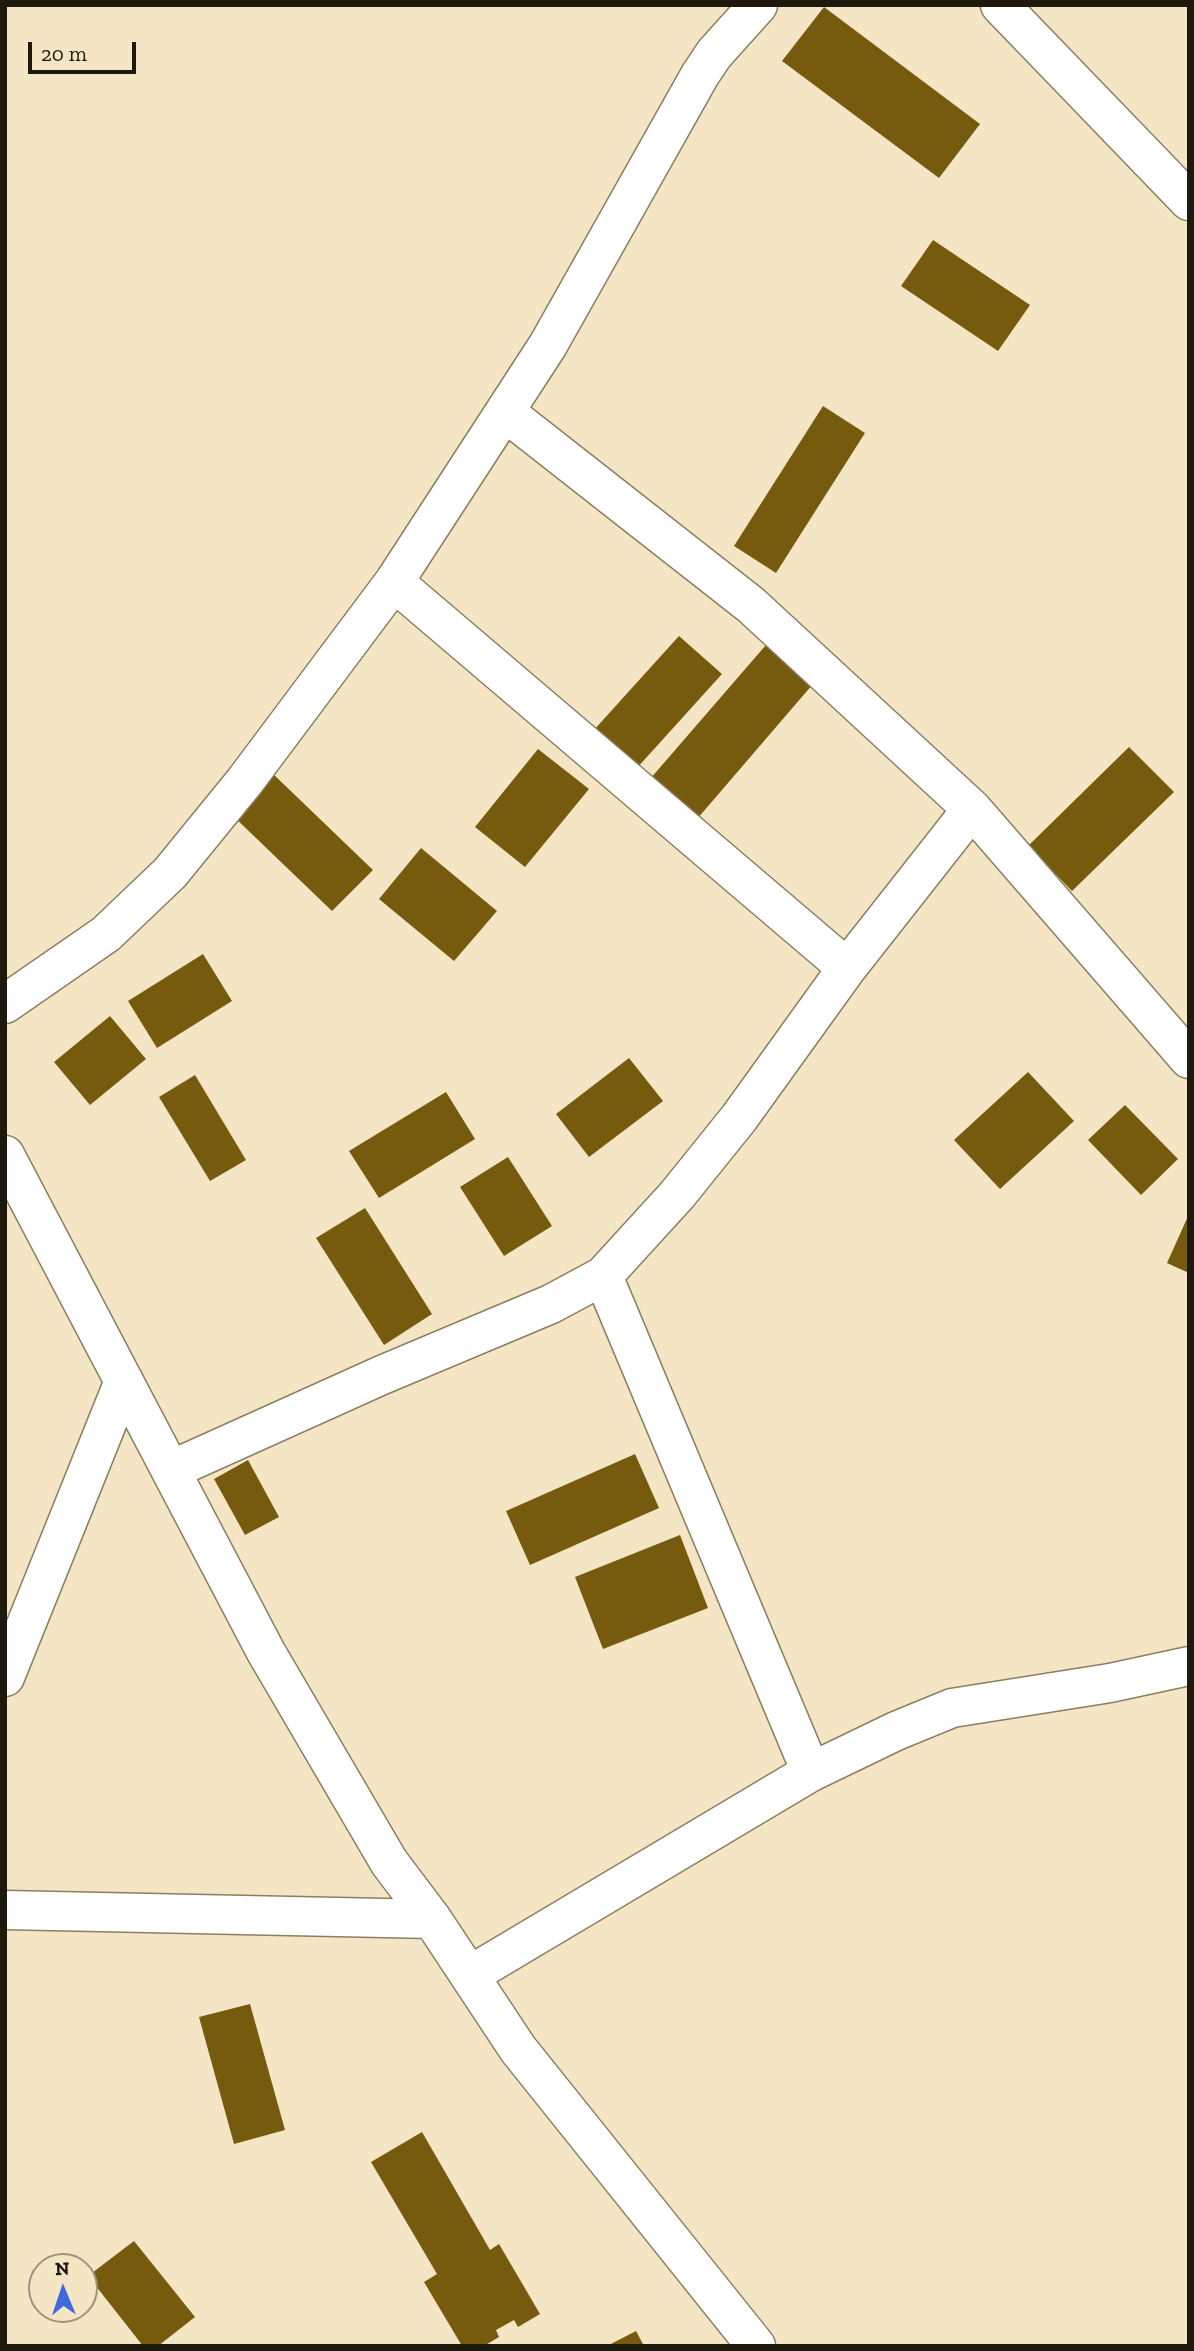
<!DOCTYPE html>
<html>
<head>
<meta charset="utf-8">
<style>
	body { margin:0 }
	#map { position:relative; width:1194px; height:2351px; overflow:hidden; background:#f4e5c4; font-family:"Zilla Slab",serif }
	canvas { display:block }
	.frame { position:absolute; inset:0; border:7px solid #1e190d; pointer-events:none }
	.north { position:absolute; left:28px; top:2253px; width:70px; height:70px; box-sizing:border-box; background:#f4e5c4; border:2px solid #9e937b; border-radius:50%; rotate:358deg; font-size:19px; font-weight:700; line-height:28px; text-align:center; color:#1e190d }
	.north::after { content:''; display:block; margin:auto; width:24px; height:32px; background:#4269db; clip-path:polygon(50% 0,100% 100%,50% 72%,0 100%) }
	.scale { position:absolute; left:28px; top:42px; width:108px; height:32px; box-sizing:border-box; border:4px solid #1e190d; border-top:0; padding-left:9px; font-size:21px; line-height:24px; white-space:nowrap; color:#1e190d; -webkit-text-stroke:5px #f4e5c4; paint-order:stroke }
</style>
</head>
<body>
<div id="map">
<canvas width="1194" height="2351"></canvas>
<div class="frame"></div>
<div class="north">N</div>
<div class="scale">20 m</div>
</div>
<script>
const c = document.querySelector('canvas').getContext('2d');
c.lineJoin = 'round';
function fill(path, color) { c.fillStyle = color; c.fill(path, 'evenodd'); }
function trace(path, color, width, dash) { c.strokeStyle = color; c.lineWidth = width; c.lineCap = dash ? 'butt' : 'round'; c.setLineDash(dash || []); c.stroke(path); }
const building = new Path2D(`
	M824 7 980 124 939 178 782 61Z
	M933 240 1030 305 998 351 901 286Z
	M823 406 865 433 776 573 734 546Z
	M679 636 722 674 636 769 593 731Z
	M766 645 813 684 697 819 650 779Z
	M1129 747 1174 792 1072 891 1028 846Z
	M538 749 589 789 525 867 475 827Z
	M272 773 373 870 332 911 231 814Z
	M421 848 497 911 454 961 379 899Z
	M203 954 232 1001 157 1048 128 1001Z
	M110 1016 146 1059 90 1105 54 1062Z
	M629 1058 663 1101 589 1157 556 1114Z
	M1028 1072 1074 1121 1000 1189 954 1140Z
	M195 1075 246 1160 210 1181 159 1097Z
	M446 1092 475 1139 379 1198 349 1151Z
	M1125 1105 1178 1159 1141 1195 1088 1140Z
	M508 1157 552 1226 504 1256 460 1187Z
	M365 1208 432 1314 384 1345 316 1238Z
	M1189 1214V1273L1167 1263Z
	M635 1454 659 1508 530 1565 506 1511Z
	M248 1460 279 1517 245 1535 214 1479Z
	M680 1535 708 1608 603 1649 575 1577Z
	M250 2004 285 2130 234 2144 199 2017Z
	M422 2132 490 2250 499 2244 540 2314 518 2327 514 2320 496 2330 499 2337 484 2346H462L424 2282 437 2274 371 2162Z
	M134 2241 195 2317 158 2346H143L88 2276Z
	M636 2331 644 2346H607Z`);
const minor = new Path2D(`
	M1000 5 1189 201
	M505 412 751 605 972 809 1189 1059
	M394 582 847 968
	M5 1004 106 934 170 873 245 781 394 582 548 345 700 75 714 54 758 5
	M5 1155 266 1652 389 1862 432 1919 518 2049 756 2346
	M603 1276 811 1772
	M171 1470 382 1375 551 1304 603 1276 677 1195 739 1118 847 968 972 809
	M5 1677 124 1381
	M5 1910 432 1919
	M470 1975 811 1772 896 1731 952 1708 1110 1683 1189 1666`);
fill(building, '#765b0f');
trace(minor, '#8c7f61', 41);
trace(minor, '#fff', 38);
</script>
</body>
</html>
